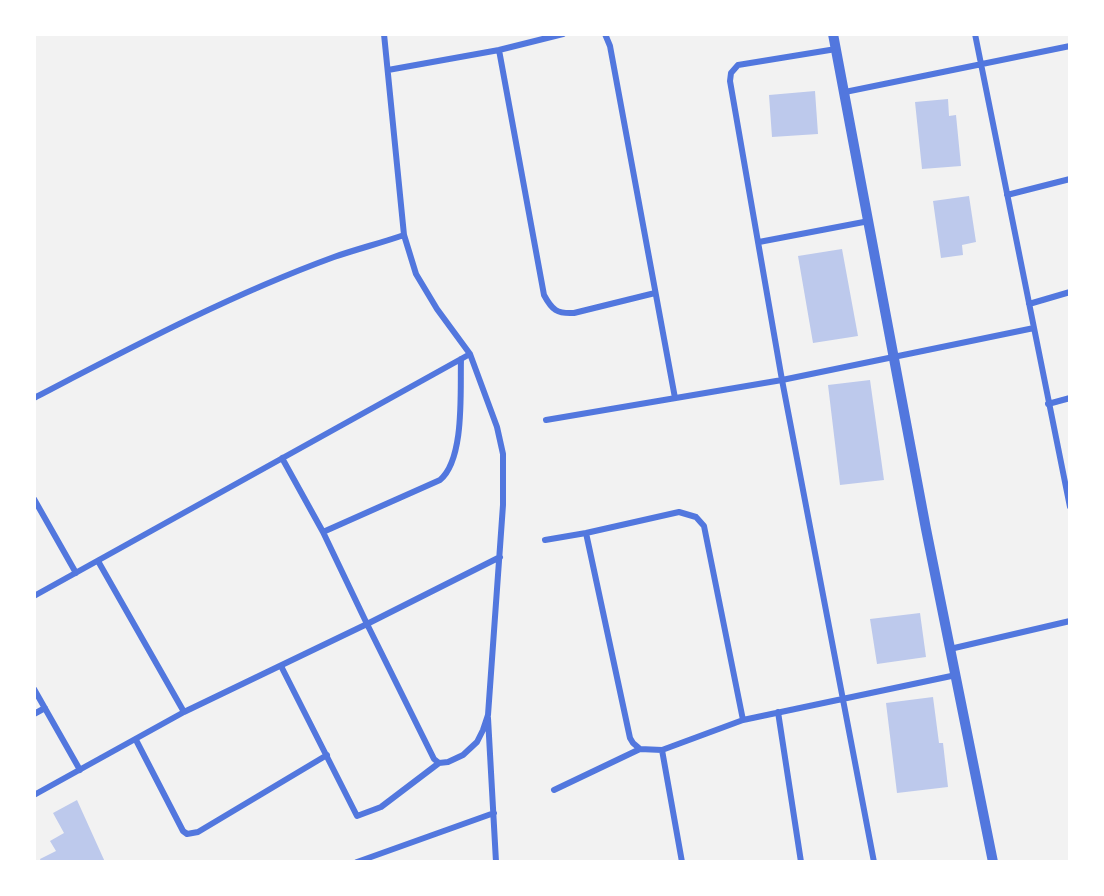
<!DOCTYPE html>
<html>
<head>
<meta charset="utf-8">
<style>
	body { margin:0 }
	#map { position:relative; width:1104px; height:896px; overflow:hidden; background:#f2f2f2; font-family:Roboto,sans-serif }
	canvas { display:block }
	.frame { position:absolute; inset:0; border:36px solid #fff; pointer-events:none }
</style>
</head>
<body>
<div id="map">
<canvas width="1104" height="896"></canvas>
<div class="frame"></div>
</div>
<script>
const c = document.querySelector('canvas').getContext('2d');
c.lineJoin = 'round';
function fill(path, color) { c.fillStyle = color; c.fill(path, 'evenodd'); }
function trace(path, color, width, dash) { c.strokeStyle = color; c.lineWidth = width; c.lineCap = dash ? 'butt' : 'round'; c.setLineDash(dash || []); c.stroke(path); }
const building = new Path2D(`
	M815 91 818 134 772 137 769 95Z
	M948 99 949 116 956 115 961 166 922 169 915 102Z
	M969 196 976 242 962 245 963 255 941 258 933 201Z
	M842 249 858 336 813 343 798 256Z
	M870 380 884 480 840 485 828 385Z
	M920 613 926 657 877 664 870 619Z
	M933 697 939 743H943L948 787 897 793 886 703Z
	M77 800 105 862H41L40 859 56 851 50 841 64 833 53 813Z`);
const minor = new Path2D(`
	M384 34 404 235 416 274 437 309 470 354 497 427 503 454V505L488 715 483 730 477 742 463 755 448 762 439 763 434 759 367 624 500 557
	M605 34 610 46 675 398
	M975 34 1070 507
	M836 49 738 65 731 73 730 81 782 380 874 862
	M499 50 544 295C552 310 557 314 574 313L655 293
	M388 70 499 50 563 34
	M845 92 1070 46
	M1007 195 1070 179
	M759 242 869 221
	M1029 304 1070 292
	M34 398C132 347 230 295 334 257 357 249 381 243 404 235
	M1048 404 1070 398
	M546 420 782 380 1034 328
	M282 458 323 532
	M34 499 76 573
	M586 533 630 738 633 743 640 749 662 750 743 720 956 675
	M545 540 586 533 679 512 696 517 704 526 743 720
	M98 561 184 712
	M34 596 470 354
	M950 649 1070 621
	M281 666 357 816 381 807 439 763
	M34 689 80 770
	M778 712 801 862
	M34 714 45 708
	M488 718 496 862
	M136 740 183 831 187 834 198 832 327 755
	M662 750 682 862
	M554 790 640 749
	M34 795 184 712 367 624 323 532 440 480C465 459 460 391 461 359
	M357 862 494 813`);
const tertiary = new Path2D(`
	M833 34 926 529 993 862`);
fill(building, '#bdc9ec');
trace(minor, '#5277de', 6);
trace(tertiary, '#5277de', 10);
</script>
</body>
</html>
